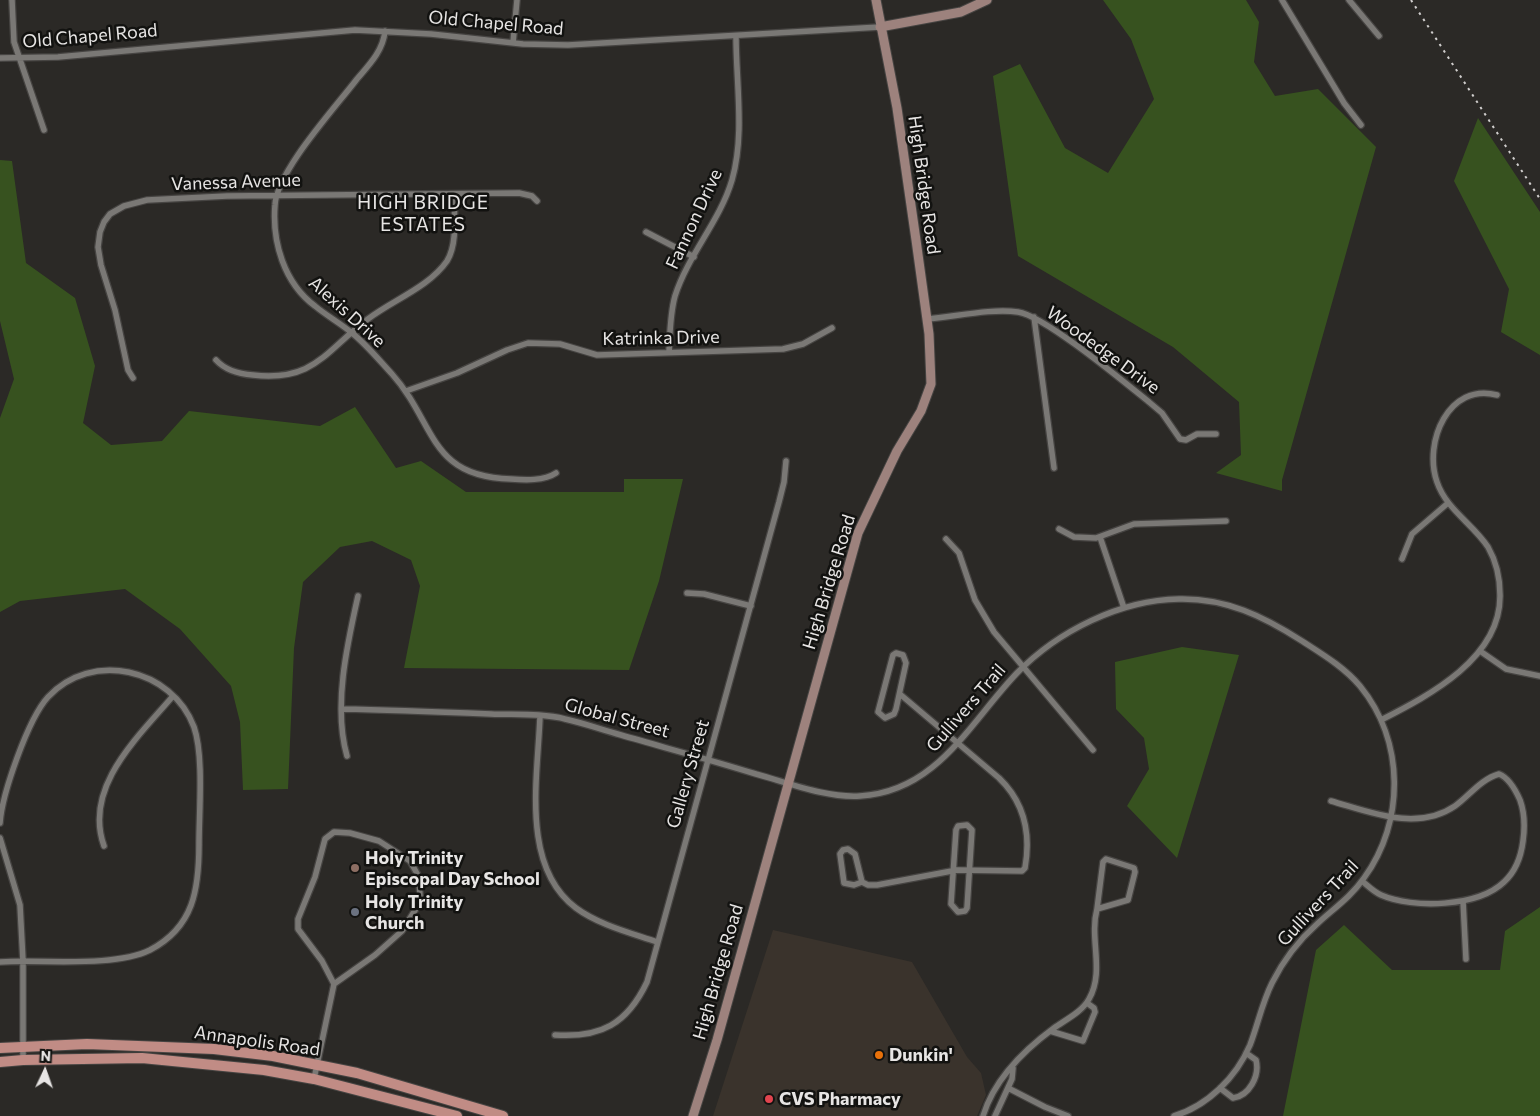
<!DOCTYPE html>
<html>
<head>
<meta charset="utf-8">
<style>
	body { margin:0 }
	#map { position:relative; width:1540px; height:1116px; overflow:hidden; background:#2b2926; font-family:Commissioner,sans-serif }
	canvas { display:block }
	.north { position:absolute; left:20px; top:1046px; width:50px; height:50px; -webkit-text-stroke:4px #121210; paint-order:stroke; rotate:3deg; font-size:14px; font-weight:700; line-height:20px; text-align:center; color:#e7e5e4 }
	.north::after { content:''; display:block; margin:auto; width:18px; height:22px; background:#e7e5e4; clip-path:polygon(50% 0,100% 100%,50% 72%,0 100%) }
</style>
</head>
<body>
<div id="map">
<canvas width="1540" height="1116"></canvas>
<div class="north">N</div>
</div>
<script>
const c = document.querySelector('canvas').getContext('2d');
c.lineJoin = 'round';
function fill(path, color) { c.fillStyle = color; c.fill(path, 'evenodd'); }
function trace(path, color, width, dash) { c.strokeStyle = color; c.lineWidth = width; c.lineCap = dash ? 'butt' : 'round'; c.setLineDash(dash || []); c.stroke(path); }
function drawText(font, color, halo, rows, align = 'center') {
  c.font = font + ' Commissioner,sans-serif'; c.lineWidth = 5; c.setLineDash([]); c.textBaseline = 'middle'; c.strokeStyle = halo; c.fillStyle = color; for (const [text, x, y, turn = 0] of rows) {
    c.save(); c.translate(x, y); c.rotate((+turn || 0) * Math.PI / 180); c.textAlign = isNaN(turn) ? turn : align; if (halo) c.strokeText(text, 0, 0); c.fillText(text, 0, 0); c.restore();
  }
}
const built = new Path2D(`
	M773 930 912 962 967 1057 981 1073 986 1095 977 1116H713Z`);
const green = new Path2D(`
	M1103 0H1246L1259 22 1254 62 1275 96 1318 89 1376 147 1282 480V491L1216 473 1241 455 1239 402 1173 347 1018 256 993 76 1020 64 1065 148 1108 173 1154 99 1131 39Z
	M1478 118 1540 212V355L1501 332 1509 289 1454 181Z
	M0 160 12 161 26 263 75 298 95 366 83 423 111 445 162 441 189 411 320 426 355 407 396 468 421 461 466 492H624V479H683L659 581 629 670 404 668 420 586 411 560 372 541 340 547 303 582 294 648 288 789 243 790 240 722 231 686 180 629 125 589 20 601 0 612V418L14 379 0 321Z
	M1182 647 1239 655 1177 858 1127 806 1149 769 1144 738 1116 709 1115 662Z
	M1540 907V1116H1283L1316 950 1344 925 1392 970H1500L1505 931Z`);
const street = new Path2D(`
	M12 0 14 42 44 130
	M1282 0 1344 103 1361 125
	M1349 0 1379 36
	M385 31C383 51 369 65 357 79 335 108 277 171 275 205 272 242 284 283 315 306 327 316 340 323 352 333 366 344 379 360 392 374 436 423 428 477 511 479 525 480 544 481 556 473
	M513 43 517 0
	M0 58 58 57 355 30 431 34 523 44 568 45 880 27
	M646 232 694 257
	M1034 317 1054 468
	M927 319C954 317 991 308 1018 312 1045 316 1124 382 1149 402L1162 413 1180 439 1186 440 1197 434H1216
	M669 352C670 333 670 314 675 296 688 255 720 221 732 180 745 135 736 83 736 36
	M216 360C226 371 239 374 253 375 315 382 326 350 368 319 393 300 429 287 447 261 458 243 454 214 454 194
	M133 378 128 370 115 310 101 265 98 247 100 232 104 222 110 214 124 206 147 200 227 196 519 193 532 196 537 201
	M406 391 457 373 507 350 528 343 560 344 597 355 783 349 803 344 832 328
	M1059 529 1074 537 1096 538 1134 524 1226 521
	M1100 537 1124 608
	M946 539 959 553 975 600 994 632 1093 750
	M1402 559 1412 534 1448 503
	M687 593 704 594 751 606
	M1480 651 1506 669 1540 676
	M896 653 903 655 906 663 896 709 894 714 885 718 878 712 893 655Z
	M342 709C392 710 442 712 491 714 515 715 542 713 565 719 584 723 602 730 621 735 666 748 711 760 756 774 789 783 826 798 860 796 937 792 970 722 1017 673 1058 631 1120 600 1179 599 1226 598 1263 616 1302 641 1322 654 1344 667 1360 686 1405 741 1405 822 1364 878 1351 897 1333 909 1317 924 1299 940 1283 961 1272 983 1262 1003 1258 1024 1250 1045 1236 1078 1207 1106 1174 1116
	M540 716C538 776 520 866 576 908 599 925 631 933 657 942
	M1381 720C1430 695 1501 658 1500 595 1500 578 1496 561 1488 547 1473 524 1446 509 1437 482 1423 442 1449 382 1497 395
	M347 756C333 707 347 645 358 596
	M1331 801C1370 812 1417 832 1455 806 1469 796 1481 779 1499 774 1509 778 1516 791 1520 800 1525 814 1525 827 1523 841 1521 857 1516 871 1504 882 1478 907 1413 909 1381 895 1374 892 1368 886 1362 881
	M0 823C2 794 28 719 48 697 91 650 172 668 194 727 204 756 199 812 199 844 199 889 194 927 150 950 113 968 42 959 0 962
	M967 825 972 830 967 908 965 911 958 912 951 904 956 830 958 826Z
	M0 838 20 905 23 961V1060
	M104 846C83 787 138 737 173 696
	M848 849 855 854 862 882 854 885 844 883 840 854 843 850Z
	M1106 859 1134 868 1135 872 1128 900 1097 909 1103 862Z
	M862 882 868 885H877L957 870 1022 871 1025 868C1031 834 1024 802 999 778L901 695
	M1463 901 1466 959
	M1050 1031 1083 1041 1095 1012 1094 1008 1087 1003
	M555 1035C601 1038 627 1024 647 982L779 502 784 482 786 461
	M314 1079 334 984 322 961 298 929V919L315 877 325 839 334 832 350 833 379 841 410 861 419 877 420 896 417 907 402 931 375 955 334 984
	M1008 1088 1045 1107 1068 1116
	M1220 1088 1233 1098C1249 1096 1260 1076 1256 1060L1246 1053
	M983 1116C994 1080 1024 1050 1054 1028 1065 1020 1082 1012 1089 999 1105 971 1089 939 1097 909
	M995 1116 1012 1079 1013 1068`);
const secondary = new Path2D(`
	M880 27 961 12 987 0
	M693 1116 717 1040 858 533 897 451 921 411 931 384 929 334 916 240 897 108 876 0`);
const primary = new Path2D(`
	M0 1048 87 1044 214 1049 273 1056 357 1073 503 1116
	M0 1062 23 1060 142 1058 264 1070 314 1079 457 1116`);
const rail = new Path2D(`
	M1411 0 1540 199`);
const markers = [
	[355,868,5,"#8d6e63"],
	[355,912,5,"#6b7280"],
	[879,1055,5,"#e8710a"],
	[769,1099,5,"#e0444e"]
];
const streetNames = [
	["Old Chapel Road",496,23,5],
	["Old Chapel Road",90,36,-5],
	["Vanessa Avenue",236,182,-2],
	["High Bridge Road",924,185,82],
	["Fannon Drive",694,219,-65],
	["Alexis Drive",347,312,42],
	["Katrinka Drive",661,338,-1],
	["Woodedge Drive",1103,350,36],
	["High Bridge Road",829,582,-73],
	["Gullivers Trail",966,708,-49],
	["Global Street",617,718,15],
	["Gallery Street",688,774,-74],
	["Gullivers Trail",1318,903,-47],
	["High Bridge Road",718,972,-74],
	["Annapolis Road",257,1041,8]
];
const poiNames = [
	["Holy Trinity",365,858],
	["Episcopal Day School",365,879],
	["Holy Trinity",365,902],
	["Church",365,923],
	["Dunkin'",889,1055],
	["CVS Pharmacy",779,1099]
];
const neighbourhoodNames = [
	["HIGH BRIDGE",423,203],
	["ESTATES",423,225]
];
fill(built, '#3a332c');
fill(green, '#37521f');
trace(street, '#464442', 8);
trace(secondary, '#464442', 11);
trace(primary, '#464442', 12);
trace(street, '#7a7875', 5.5);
trace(secondary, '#9d827d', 9);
trace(primary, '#c18c85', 10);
trace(rail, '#d0cecd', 2, [2.5, 5]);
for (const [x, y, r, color] of markers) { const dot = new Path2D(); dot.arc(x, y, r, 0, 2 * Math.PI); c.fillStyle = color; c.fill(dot); trace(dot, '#121210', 2); }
drawText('18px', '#e7e5e4', '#121210', streetNames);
drawText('bold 18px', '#e7e5e4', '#121210', poiNames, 'left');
c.letterSpacing = '1px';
drawText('19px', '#e7e5e4', '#121210', neighbourhoodNames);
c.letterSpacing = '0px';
</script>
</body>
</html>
